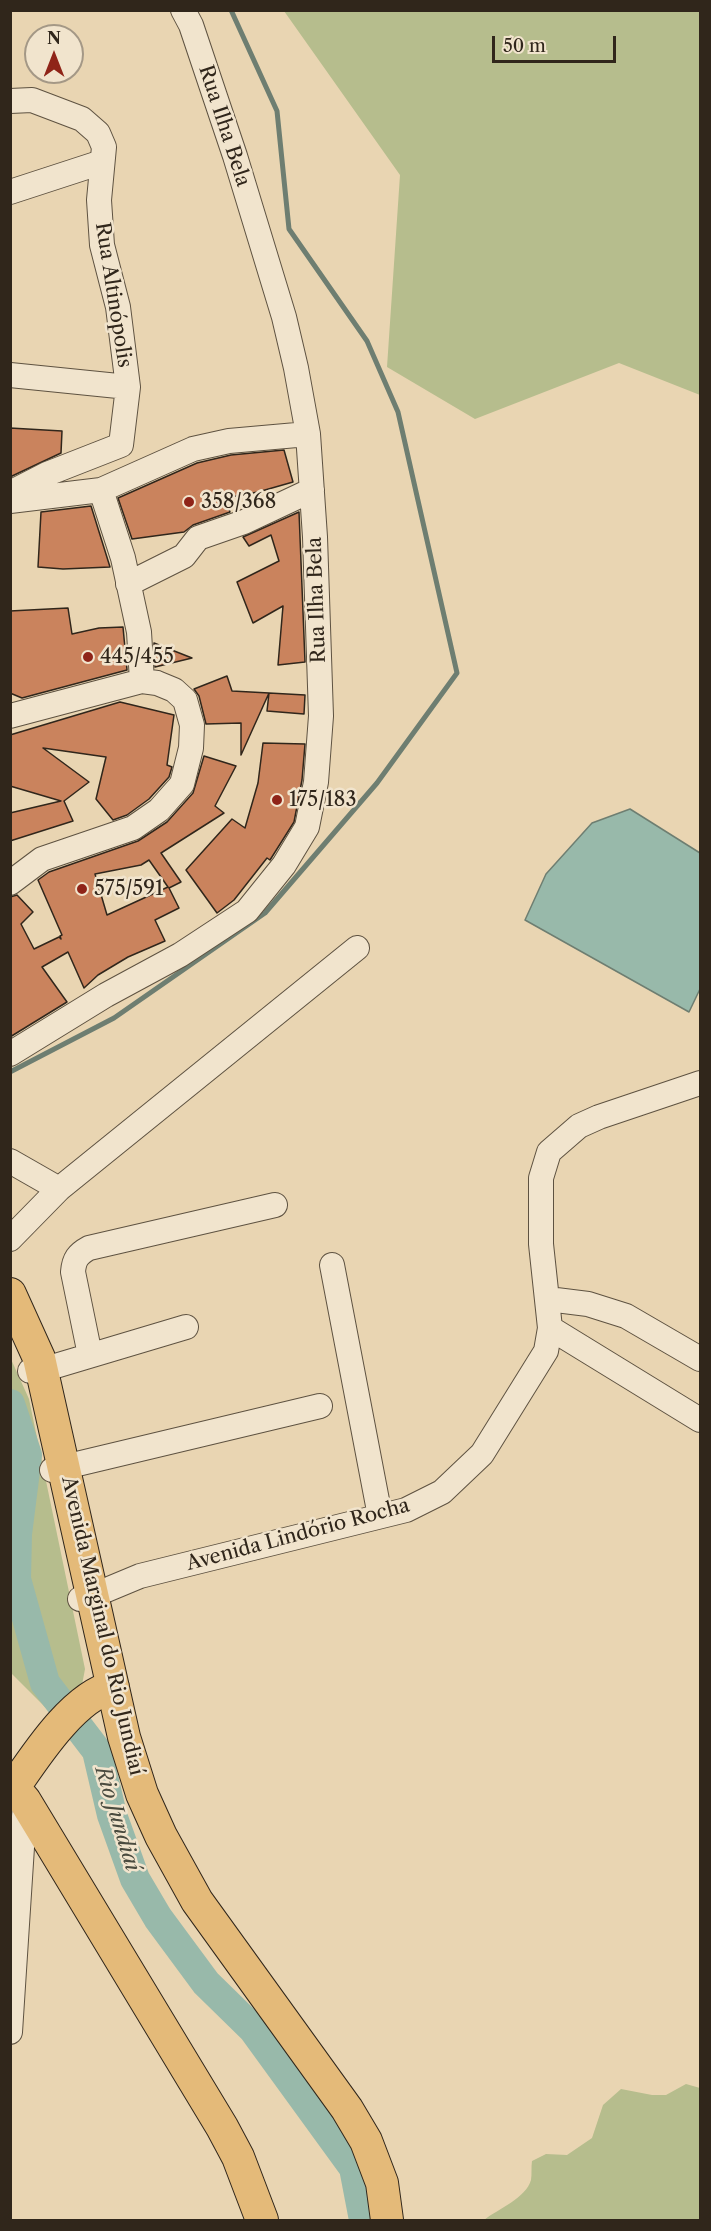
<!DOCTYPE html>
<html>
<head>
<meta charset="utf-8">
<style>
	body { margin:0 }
	#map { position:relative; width:711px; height:2231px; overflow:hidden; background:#e9d5b2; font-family:"Libre Caslon Text",serif }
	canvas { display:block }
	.frame { position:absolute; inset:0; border:12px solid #30261b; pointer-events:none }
	.north { position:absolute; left:24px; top:24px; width:60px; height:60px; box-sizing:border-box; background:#f1e4cd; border:2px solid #a49886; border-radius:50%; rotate:0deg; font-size:16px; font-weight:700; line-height:24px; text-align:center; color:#30261b }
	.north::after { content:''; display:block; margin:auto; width:21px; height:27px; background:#8f2418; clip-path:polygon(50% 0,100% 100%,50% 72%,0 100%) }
	.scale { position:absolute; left:492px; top:36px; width:124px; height:27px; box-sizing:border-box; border:3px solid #30261b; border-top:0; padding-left:8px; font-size:18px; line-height:21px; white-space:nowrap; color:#30261b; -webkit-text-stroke:4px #f1e4cd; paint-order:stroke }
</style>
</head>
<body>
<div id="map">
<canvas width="711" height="2231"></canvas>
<div class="frame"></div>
<div class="north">N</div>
<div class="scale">50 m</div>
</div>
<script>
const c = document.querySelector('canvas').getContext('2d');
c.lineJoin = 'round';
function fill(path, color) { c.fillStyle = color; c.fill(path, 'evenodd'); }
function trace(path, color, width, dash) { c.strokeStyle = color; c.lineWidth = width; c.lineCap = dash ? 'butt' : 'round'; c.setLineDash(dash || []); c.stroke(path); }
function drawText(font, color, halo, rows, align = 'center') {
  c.font = font + ' "Libre Caslon Text",serif'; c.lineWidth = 5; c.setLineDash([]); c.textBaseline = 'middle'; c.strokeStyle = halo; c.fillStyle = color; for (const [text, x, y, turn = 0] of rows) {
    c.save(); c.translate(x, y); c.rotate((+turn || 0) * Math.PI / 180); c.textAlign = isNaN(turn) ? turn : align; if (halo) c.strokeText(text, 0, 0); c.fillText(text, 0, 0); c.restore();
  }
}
const green = new Path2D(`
	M284 11H700V395L619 363 475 419 387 367 400 175Z
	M10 1357 29 1399 85 1669 82 1685 51 1713 11 1673Z
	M686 2084 700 2088V2220H484C498 2209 526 2198 531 2180 532 2174 531 2167 532 2161L546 2154 567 2155 592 2138 603 2105 621 2089 652 2095H666Z`);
const water = new Path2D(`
	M630 809 700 853V989L689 1012 525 920 546 874 592 823Z`);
const stream = new Path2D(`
	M10 1072 114 1018 265 913 377 783 457 673 398 412 367 341 289 229 277 111 231 10`);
const river = new Path2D(`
	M10 1404 27 1455 17 1534 16 1579 45 1683 97 1751 112 1815 135 1879 158 1918 206 1983 253 2029 354 2168 364 2220`);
const building = new Path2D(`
	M10 428 62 431 61 453 10 477Z
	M284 450 293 482 258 492 225 498 230 512 193 525 184 532 132 539 118 498 197 463 231 455Z
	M91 506 110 567 63 569 38 567 41 512Z
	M299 512 305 662 278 665 283 606 253 623 237 582 279 561 271 535 249 546 243 537Z
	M68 608 72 634 99 628 123 627 127 670 22 698 10 693V611Z
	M154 643 192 658 155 667Z
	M227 676 232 691 269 693 241 755V723L206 724 199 696 194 689Z
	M269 693 305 695 304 714 267 711Z
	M120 702 174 715 167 765 172 767 169 777 149 799 127 815 113 820 96 799 106 757 43 748 89 782 64 801 73 821 10 841V813L61 801 10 786V735Z
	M263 743 305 744 302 780 294 822 270 860 267 858 234 900 217 913 186 870 232 819 245 828 258 783Z
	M204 756 236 766 215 806 224 813 161 853 181 882 169 888 179 908 155 920 165 941 128 957 98 975 84 988 68 952 42 967 67 1002 10 1037V897L17 895 33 912 21 924 34 949 59 937 61 939 60 936 62 935 38 880 49 872 138 841 167 822 193 793ZM149 860 168 887 107 915 95 874 141 865Z`);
const minor = new Path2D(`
	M10 101 32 100 82 119 98 133 104 147 99 200 102 245 118 307 128 387 121 445 47 474 10 493
	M10 192 102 162
	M10 375 128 387
	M101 490 123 558 139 632 142 681
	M10 501 101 490 193 449 229 441 308 434
	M128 584 184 556 198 538 244 522 312 490
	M10 716 142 681 157 683 174 690 185 700 192 725 191 748 182 784 159 810 133 828 42 859 10 883
	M10 1054 106 995 180 955 247 911 284 865 307 827 316 782 321 716 315 537 308 434 296 368 284 317 235 156 191 25 183 10
	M10 1161 59 1189
	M10 1239 59 1189 357 948
	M332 1265 380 1516
	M548 1299 588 1304 626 1316 700 1359
	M550 1328 700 1420
	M90 1355 73 1272C74 1259 78 1254 89 1248L275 1205
	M30 1371 42 1370 186 1327
	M52 1470 320 1406
	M80 1599 92 1596 140 1576 406 1510 442 1492 482 1454 546 1351 550 1328 541 1244V1178L549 1152 579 1126 599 1117 700 1083
	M10 2032 25 1801`);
const major = new Path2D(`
	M10 1294 39 1358 124 1737 142 1794 161 1836 197 1901 347 2109 366 2141 382 2183 387 2220
	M10 1783 25 1801 222 2127 238 2157 262 2220
	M14 1787C36 1755 74 1696 113 1687`);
const markers = [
	[189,502,6,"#8f2418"],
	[88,657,6,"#8f2418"],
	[277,800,6,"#8f2418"],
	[82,889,6,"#8f2418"]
];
const streetNames = [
	["Rua Ilha Bela",224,126,72],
	["Rua Altinópolis",113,295,81],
	["Rua Ilha Bela",317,600,-92],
	["Avenida Lindório Rocha",298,1535,-15],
	["Avenida Marginal do Rio Jundiaí",102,1626,77]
];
const poiNames = [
	["358/368",201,502],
	["445/455",100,657],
	["175/183",289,800],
	["575/591",94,889]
];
const waterNames = [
	["Rio Jundiaí",117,1819,73]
];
fill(green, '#b6bd8d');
fill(water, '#98b9aa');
trace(water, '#6e7e71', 1.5);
trace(stream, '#6e7e71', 5);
trace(river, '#98b9aa', 30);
fill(building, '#ca835d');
trace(building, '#30261b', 1.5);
trace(minor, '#5e5241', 26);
trace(major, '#30261b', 34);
trace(minor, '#f1e4cd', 24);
trace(major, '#e4ba79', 32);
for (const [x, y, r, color] of markers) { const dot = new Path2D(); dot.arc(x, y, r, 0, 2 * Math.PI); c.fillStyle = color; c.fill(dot); trace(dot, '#f1e4cd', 2); }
drawText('20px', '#30261b', '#f1e4cd', streetNames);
drawText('20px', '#30261b', '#f1e4cd', poiNames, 'left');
drawText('italic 21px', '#4a4b3f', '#f1e4cd', waterNames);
</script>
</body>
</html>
